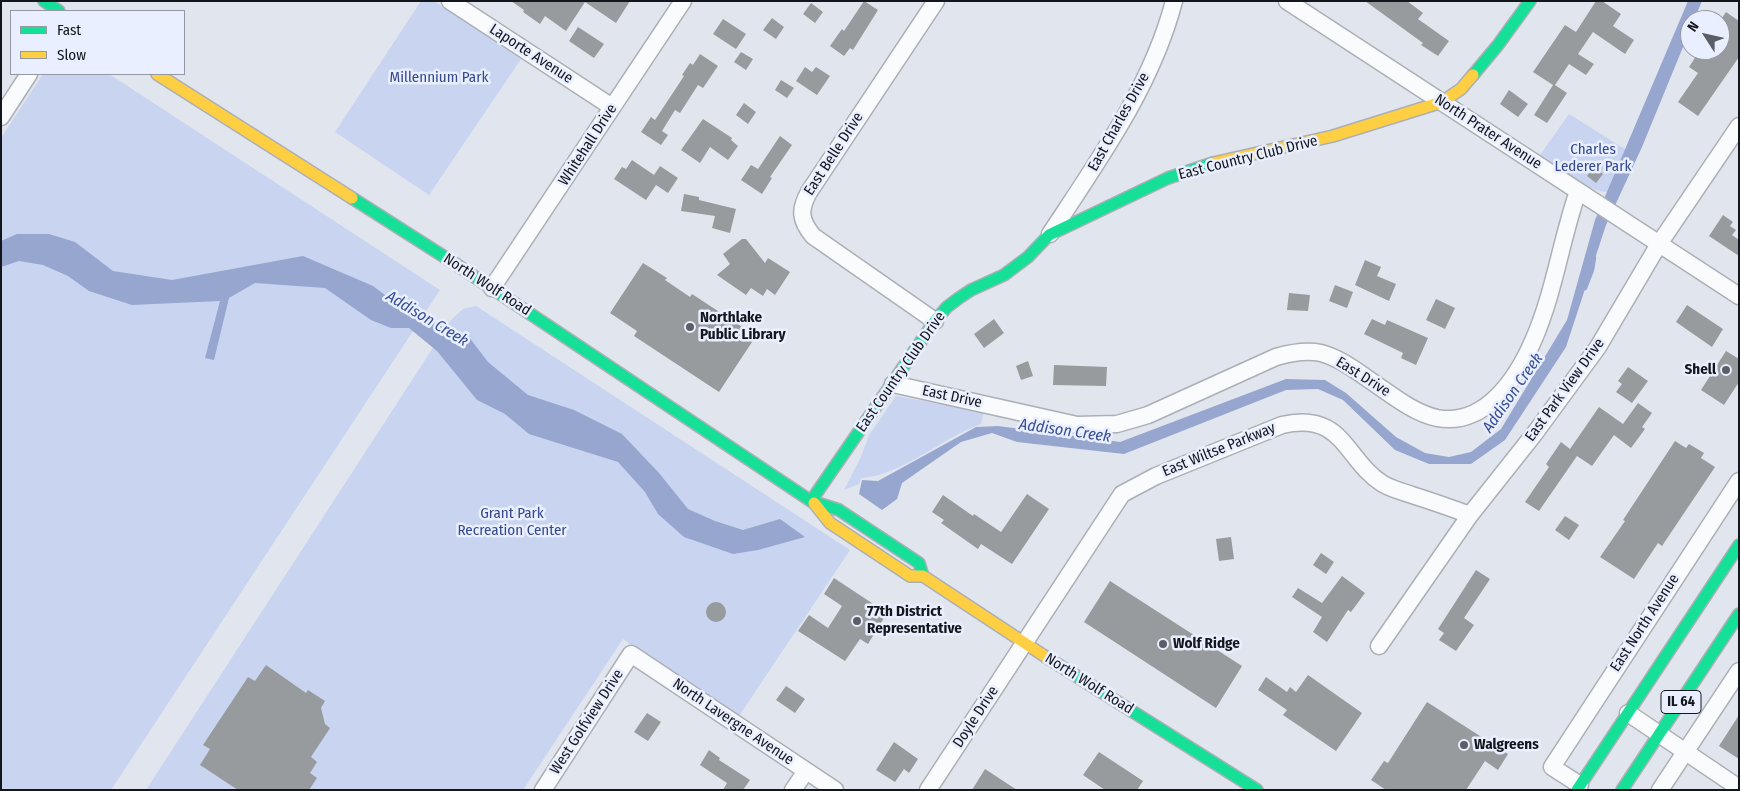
<!DOCTYPE html>
<html>
<head>
<meta charset="utf-8">
<style>
	body { margin:0 }
	#map { position:relative; width:1740px; height:791px; overflow:hidden; background:#e1e5ee; font-family:"Fira Sans Condensed",sans-serif }
	canvas { display:block }
	.frame { position:absolute; inset:0; border:2px solid #13161c; pointer-events:none }
	.legend { position:absolute; left:10px; top:10px; width:175px; height:65px; box-sizing:border-box; background:#e9effe; border:1px solid #9398a4; margin:0; padding:6px 9px; list-style:none; font-size:15px; color:#13161c }
	.legend li { display:flex; align-items:center; gap:10px; height:25px }
	.legend b { width:25px; border:1px solid #9398a4 }
	.north { position:absolute; left:1680px; top:10px; width:50px; height:50px; box-sizing:border-box; background:#e9effe; border:1px solid #9398a4; border-radius:50%; rotate:305deg; font-size:14px; font-weight:700; line-height:20px; text-align:center; color:#13161c }
	.north::after { content:''; display:block; margin:auto; width:18px; height:22px; background:#5b5e66; clip-path:polygon(50% 0,100% 100%,50% 72%,0 100%) }
</style>
</head>
<body>
<div id="map">
<canvas width="1740" height="791"></canvas>
<div class="frame"></div>
<ul class="legend">
<li><b style="height:6px;background:#16e098"></b>Fast</li>
<li><b style="height:6px;background:#ffcf43"></b>Slow</li>
</ul>
<div class="north">N</div>
</div>
<script>
const c = document.querySelector('canvas').getContext('2d');
c.lineJoin = 'round';
function fill(path, color) { c.fillStyle = color; c.fill(path, 'evenodd'); }
function trace(path, color, width, dash) { c.strokeStyle = color; c.lineWidth = width; c.lineCap = dash ? 'butt' : 'round'; c.setLineDash(dash || []); c.stroke(path); }
function drawText(font, color, halo, rows, align = 'center') {
  c.font = font + ' "Fira Sans Condensed",sans-serif'; c.lineWidth = 5; c.setLineDash([]); c.textBaseline = 'middle'; c.strokeStyle = halo; c.fillStyle = color; for (const [text, x, y, turn = 0] of rows) {
    c.save(); c.translate(x, y); c.rotate((+turn || 0) * Math.PI / 180); c.textAlign = isNaN(turn) ? turn : align; if (halo) c.strokeText(text, 0, 0); c.fillText(text, 0, 0); c.restore();
  }
}
const green = new Path2D(`
	M421 1H434L521 59 429 195 335 132Z
	M43 74H109L440 290 111 790H1V138Z
	M1569 114 1628 151 1607 192C1589 192 1556 165 1540 155Z
	M476 306 850 550 737 719 623 639 523 790H146L451 320 463 309Z
	M896 396 984 412 981 424C942 438 900 476 861 478L859 484 844 490 861 457 869 435Z`);
const water = new Path2D(`
	M1688 1H1702L1694 20H1690V30L1642 147 1606 225 1566 347 1505 440 1471 464H1429L1395 450 1343 400 1318 389 1286 390 1124 454 1017 442 992 433 961 442 902 483 897 499 882 510 859 494 862 480 878 481 976 427 998 426 1120 442 1286 379 1325 380 1346 393 1396 437 1425 453 1449 457 1471 452 1501 429 1567 320 1595 220Z
	M17 234H49L75 242 113 271 172 280 303 256 373 286 389 298 424 315 447 330 458 331 469 337 488 362 528 395 574 410 622 434 659 473 688 509 715 521 743 530 780 519 805 537 758 550 733 554 684 537 658 514 645 492 618 462 529 434 505 414 477 400 437 351 409 328H391L371 320 325 288 255 283 229 298 214 360 205 358 220 301 132 305 89 291 68 276 43 265 19 261 1 267V241Z`);
const stream = new Path2D(`
	M1585 288 1592 270 1594 258`);
const building = new Path2D(`
	M511 1H630L616 23 585 2 566 31 545 16 540 24 523 12 524 10Z
	M864 1 878 10 853 50 850 48 844 56 830 46 842 29 844 31Z
	M1365 1H1407L1423 13 1418 19 1449 41 1438 56 1421 45 1423 43Z
	M1596 1H1602L1621 14 1613 26 1634 40 1625 54 1593 32 1578 54 1594 64 1586 75 1569 64 1555 85 1567 93 1547 123 1534 115 1553 85 1533 72 1565 25 1576 32Z
	M811 3 823 12 815 23 803 14Z
	M1726 12 1739 21V57L1698 116 1678 102 1698 73 1689 67 1700 50H1720V21Z
	M772 18 784 27 776 39 763 30Z
	M723 19 746 34 736 49 713 34Z
	M578 27 604 44 594 58 569 41Z
	M741 52 753 59 746 70 734 62Z
	M700 54 718 66 703 88 698 85 680 113 675 110 662 131 668 135 661 145 641 132 651 117 655 120 684 76 682 75 690 63 693 65Z
	M805 67 812 72 816 67 830 76 817 95 796 81Z
	M781 80 794 88 787 98 775 90Z
	M1509 90 1528 104 1518 117 1500 104Z
	M744 103 756 112 748 124 736 115Z
	M703 119 732 138 731 140 738 146 728 160 710 147 700 163 681 150Z
	M780 136 792 145 770 177 772 178 762 194 741 180 751 165 758 169Z
	M632 160 654 175 660 166 678 178 668 193 656 185 646 200 614 179 622 167 626 169Z
	M1594 167 1603 174 1596 183 1587 176Z
	M684 194 699 197V200L736 209 730 233 712 228 715 216 681 211Z
	M1723 215 1733 222 1730 226 1736 230 1732 235 1739 240V256L1709 236Z
	M742 239H746L765 263 768 258 790 272 775 295 767 289 763 296 751 288 746 295 717 275 730 264 723 254Z
	M1365 260 1381 267 1377 276 1396 284 1389 301 1355 285Z
	M643 263 667 278 665 280 690 297 692 294 756 336 719 392 634 336 637 331 610 313Z
	M1335 285 1353 292 1347 308 1329 301Z
	M1289 293 1310 295 1308 311 1287 310Z
	M1436 299 1455 308 1445 329 1426 320Z
	M1687 305 1723 329 1712 347 1676 322Z
	M994 319 1004 333 984 348 974 334Z
	M1372 319 1385 325 1387 320 1428 338 1416 365 1401 358 1403 353 1364 334Z
	M1726 351 1739 359V382L1724 405 1701 390Z
	M1028 361 1033 376 1021 380 1016 366Z
	M1054 365 1107 367 1106 386 1053 385Z
	M1628 367 1648 381 1632 403 1616 392 1622 384 1618 381Z
	M1638 403 1652 413 1642 427 1645 429 1631 448 1614 435 1592 466 1577 456 1539 511 1525 502 1549 467 1546 464 1561 442 1570 449 1599 407 1623 424Z
	M1675 441 1686 448 1689 444 1704 453 1701 458 1715 467 1662 546 1658 543 1634 579 1600 557 1625 521 1623 520Z
	M1027 494 1049 509 1012 564 981 544 978 549 941 523 944 520 932 512 943 495 973 516 974 514 1001 532Z
	M1565 516 1579 525 1569 540 1555 530Z
	M1231 537 1234 559 1219 561 1216 539Z
	M1321 553 1334 562 1326 574 1313 565Z
	M1476 570 1490 579 1464 618 1474 625 1456 651 1439 640 1444 633 1438 629Z
	M1342 576 1365 593 1351 612 1348 610 1327 642 1313 632 1322 617 1292 597 1298 588 1322 603Z
	M834 578 887 613 868 644 860 639 845 661 798 631 809 615 828 628 842 606 824 594Z
	M1110 581 1242 666 1216 708 1084 622Z
	M706 612a10 10 0 1 1 20 0a10 10 0 1 1-20 0Z
	M266 665 306 693 308 690 325 701 321 708 325 724 330 728 311 757 317 762 310 773 317 778 309 790H238L200 765 210 749 203 745 248 677 255 681Z
	M1308 675 1362 713 1336 751 1283 715 1287 710 1258 690 1266 677 1287 692 1290 687 1296 692Z
	M786 686 805 699 795 713 776 700Z
	M1427 702 1508 754 1498 770 1485 761 1466 790H1386L1371 780 1384 761 1388 763Z
	M647 713 661 722 648 741 634 732Z
	M1739 715V759L1719 746Z
	M894 742 918 759 909 773 904 769 895 782 876 770Z
	M709 750 720 758 719 760 750 780 743 790H723L727 783 700 765Z
	M1099 752 1143 781 1137 790H1105L1083 775Z
	M985 769 1017 790H972Z`);
const street = new Path2D(`
	M450 1 612 107
	M1287 1 1739 296
	M1 117 29 74
	M1050 234C1098 161 1152 86 1174 1
	M492 288 683 1
	M935 321 813 236C800 220 799 210 809 192L936 1
	M893 384 1077 425 1117 424 1148 415 1276 357C1290 353 1306 350 1321 353 1340 358 1358 372 1374 383 1393 396 1414 413 1437 418 1485 427 1517 378 1533 341 1554 294 1561 240 1578 191
	M1379 646 1470 515 1535 433 1598 347 1659 244 1739 126
	M1628 713 1739 788
	M1580 785 1552 767 1739 481
	M543 790 631 654 835 790
	M793 790 806 771
	M928 790 1122 494 1156 476 1282 425C1344 411 1344 459 1383 484 1392 489 1403 492 1412 495 1431 501 1451 508 1470 515
	M1660 790 1739 671`);
const fast = new Path2D(`
	M44 1 59 11
	M1473 75 1498 45 1530 1
	M352 198 454 263 811 501 839 510 919 563 923 576
	M811 501 935 321 947 307 959 298 971 290 1004 275 1028 257 1049 235 1168 178 1213 163
	M1046 657 1257 790
	M1577 790 1739 545
	M1622 790 1739 614`);
const slow = new Path2D(`
	M157 74 352 198
	M1213 163 1333 136 1442 102 1461 89 1473 75
	M814 503 830 523 910 576H923L1046 657`);
const markers = [
	[690,327,5,"#5b5e66"],
	[1726,370,5,"#5b5e66"],
	[857,621,5,"#5b5e66"],
	[1163,644,5,"#5b5e66"],
	[1464,745,5,"#5b5e66"]
];
const shields = [
	[1681,702,40]
];
const shieldNames = [
	["IL 64",1681,702]
];
const streetNames = [
	["Laporte Avenue",531,54,33],
	["East Charles Drive",1119,122,-61],
	["North Prater Avenue",1488,132,33],
	["Whitehall Drive",588,145,-57],
	["East Belle Drive",834,154,-57],
	["East Country Club Drive",1248,158,-14],
	["North Wolf Road",487,285,33],
	["East Country Club Drive",901,372,-55],
	["East Drive",1363,377,32],
	["East Park View Drive",1565,390,-54],
	["East Drive",952,397,12],
	["East Wiltse Parkway",1219,450,-22],
	["East North Avenue",1645,623,-57],
	["North Wolf Road",1089,684,32],
	["Doyle Drive",976,717,-57],
	["West Golfview Drive",587,722,-57],
	["North Lavergne Avenue",733,722,34]
];
const parkNames = [
	["Millennium Park",439,78],
	["Charles",1593,150],
	["Lederer Park",1593,167],
	["Grant Park",512,514],
	["Recreation Center",512,531]
];
const poiNames = [
	["Northlake",700,318],
	["Public Library",700,335],
	["Shell",1716,370,"right"],
	["77th District",867,612],
	["Representative",867,629],
	["Wolf Ridge",1173,644],
	["Walgreens",1474,745]
];
const waterNames = [
	["Addison Creek",427,319,31],
	["Addison Creek",1513,393,-55],
	["Addison Creek",1065,431,8]
];
fill(green, '#c8d4f0');
fill(water, '#96a6cf');
trace(stream, '#96a6cf', 4.5);
fill(building, '#989b9d');
trace(street, '#acafb6', 19);
trace(fast, '#acafb6', 14);
trace(slow, '#acafb6', 14);
trace(street, '#fafbfc', 16);
trace(fast, '#16e098', 11);
trace(slow, '#ffcf43', 11);
for (const [x, y, r, color] of markers) { const dot = new Path2D(); dot.arc(x, y, r, 0, 2 * Math.PI); c.fillStyle = color; c.fill(dot); trace(dot, '#e9effe', 2); }
for (const [x, y, w] of shields) { const box = new Path2D(); box.roundRect(x - w / 2, y - 11.5, w, 23, 4); c.fillStyle = '#e9effe'; c.fill(box); trace(box, '#13161c', 1); }
drawText('bold 14px', '#13161c', null, shieldNames);
drawText('15px', '#13161c', '#e9effe', streetNames);
drawText('15px', '#34498e', '#e9effe', parkNames);
drawText('bold 15px', '#13161c', '#e9effe', poiNames, 'left');
drawText('italic 16px', '#384e94', '#e9effe', waterNames);
</script>
</body>
</html>
